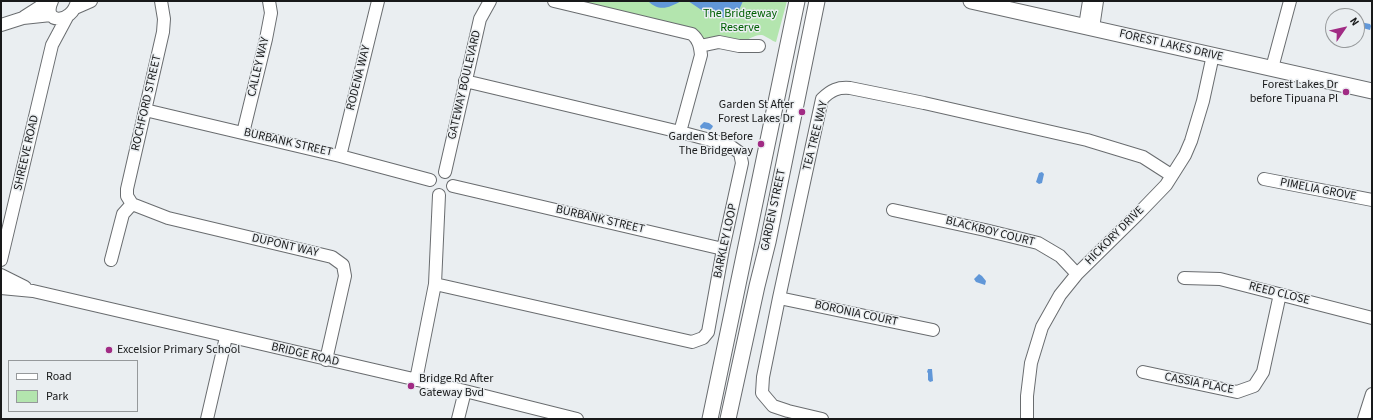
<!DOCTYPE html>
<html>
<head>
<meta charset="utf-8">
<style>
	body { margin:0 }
	#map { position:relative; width:1373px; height:420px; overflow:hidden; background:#eaeef1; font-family:"Source Sans 3",sans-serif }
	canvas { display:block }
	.frame { position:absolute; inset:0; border:2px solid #18191a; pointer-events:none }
	.legend { position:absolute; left:8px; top:360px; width:130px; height:52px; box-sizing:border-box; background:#eaeef1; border:1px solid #96999b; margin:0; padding:5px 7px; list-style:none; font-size:12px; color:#18191a }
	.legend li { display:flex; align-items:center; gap:8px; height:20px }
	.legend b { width:20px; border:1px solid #96999b }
	.north { position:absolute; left:1325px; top:8px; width:40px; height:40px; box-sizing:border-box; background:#eaeef1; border:1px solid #96999b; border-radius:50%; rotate:56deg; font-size:11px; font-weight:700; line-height:16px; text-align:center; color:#18191a }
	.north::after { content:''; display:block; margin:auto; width:14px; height:18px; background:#a12b84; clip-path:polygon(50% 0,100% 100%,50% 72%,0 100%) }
</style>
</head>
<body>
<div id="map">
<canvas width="1373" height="420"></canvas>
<div class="frame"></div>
<ul class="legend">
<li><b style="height:5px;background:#fff"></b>Road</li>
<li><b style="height:11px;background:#b3e5ae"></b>Park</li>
</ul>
<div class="north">N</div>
</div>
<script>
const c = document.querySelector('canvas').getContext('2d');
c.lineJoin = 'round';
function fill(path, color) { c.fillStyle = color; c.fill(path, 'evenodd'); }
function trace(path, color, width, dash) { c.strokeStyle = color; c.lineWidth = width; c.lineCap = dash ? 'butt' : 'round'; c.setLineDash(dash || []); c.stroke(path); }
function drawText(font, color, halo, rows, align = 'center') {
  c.font = font + ' "Source Sans 3",sans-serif'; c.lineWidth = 3; c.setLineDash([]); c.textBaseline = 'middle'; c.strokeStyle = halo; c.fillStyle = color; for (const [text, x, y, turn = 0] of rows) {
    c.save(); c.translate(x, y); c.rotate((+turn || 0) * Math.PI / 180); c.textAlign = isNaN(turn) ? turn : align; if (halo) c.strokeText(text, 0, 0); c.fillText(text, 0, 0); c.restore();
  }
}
const green = new Path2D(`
	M570 1H787L776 42C772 41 766 36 762 35 754 34 748 41 741 41 727 41 717 37 703 39Z`);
const water = new Path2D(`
	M648 1H681C669 8 659 12 648 1Z
	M688 1H743L739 10 725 18 706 13Z
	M1360 22 1370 24 1371 26 1370 30 1359 27Z
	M704 122 709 123 713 126 712 128 710 130 703 128 701 129 700 126Z
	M1042 172 1044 174 1042 183 1039 184 1036 182 1039 173Z
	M979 274 982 276 986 281 985 285 976 282 974 279Z
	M928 369H932L933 381 930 382 928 380V373L927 372Z`);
const minor = new Path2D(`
	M52 1C41 24 72 25 77 1
	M554 1 692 34C699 40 700 46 701 55L680 132
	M75 8 91 1
	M24 17 49 1
	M1 25 23 18 51 15
	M1085 26 1089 1
	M1093 28 1097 1
	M700 46 719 42 739 46H759
	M1272 68 1290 1
	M145 110 340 156 430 180
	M243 133 266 39 271 13 269 1
	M340 156 378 1
	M445 172 480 19 490 1
	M1264 179 1372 200
	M453 186 723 249
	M132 204 168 218 332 257 343 265 345 276 326 360
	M132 204 127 196V189L163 32 164 19 161 1
	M893 210 985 230 1038 243 1060 256 1077 274
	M1 260 52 45 67 17
	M111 260 123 214 132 204
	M1 275 25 287
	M1184 278 1220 279 1372 318
	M435 284 692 342 703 338 708 332 723 249 742 163 740 153 729 145 680 132 465 81
	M1 288 33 291 465 391 577 419
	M779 298 933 330
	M1143 372 1237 392 1254 386 1263 372 1280 294
	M416 380 435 284 439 195
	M207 419 226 337
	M458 419 465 391
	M822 419 788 411 773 406 762 393 763 377 779 298 822 99C831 90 838 87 850 88L924 103 1087 140 1143 157 1171 175
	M1027 419V396L1031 363 1042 327 1060 295 1077 274 1137 215 1166 185 1185 155 1191 141 1203 101 1213 55
	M1364 419 1372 394`);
const major = new Path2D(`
	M971 1 1372 91
	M710 419 797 1
	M728 419 757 286 768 242 817 1`);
const markers = [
	[1346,92,4,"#a12b84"],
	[802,112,4,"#a12b84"],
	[761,144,4,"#a12b84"],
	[109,350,4,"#a12b84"],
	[411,386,4,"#a12b84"]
];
const parkNames = [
	["The Bridgeway",740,14],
	["Reserve",740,28]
];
const streetNames = [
	["FOREST LAKES DRIVE",1171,46,13],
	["CALLEY WAY",259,67,-77],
	["RODENA WAY",359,78,-76],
	["GATEWAY BOULEVARD",465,85,-77],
	["ROCHFORD STREET",147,103,-77],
	["TEA TREE WAY",816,136,-76],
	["BURBANK STREET",288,143,13],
	["SHREEVE ROAD",27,153,-77],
	["PIMELIA GROVE",1318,190,11],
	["GARDEN STREET",774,210,-78],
	["BURBANK STREET",600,220,13],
	["BLACKBOY COURT",990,232,14],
	["HICKORY DRIVE",1115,236,-45],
	["BARKLEY LOOP",726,241,-78],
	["DUPONT WAY",285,246,13],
	["REED CLOSE",1279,294,14],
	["BORONIA COURT",856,314,12],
	["BRIDGE ROAD",305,355,13],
	["CASSIA PLACE",1199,384,11]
];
const poiNames = [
	["Forest Lakes Dr",1338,85],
	["before Tipuana Pl",1338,99],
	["Garden St After",794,105],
	["Forest Lakes Dr",794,119],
	["Garden St Before",753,137],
	["The Bridgeway",753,151],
	["Excelsior Primary School",117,350,"left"],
	["Bridge Rd After",419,379,"left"],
	["Gateway Bvd",419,393,"left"]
];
fill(green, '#b3e5ae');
fill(water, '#6197d8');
trace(minor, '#696c6f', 14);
trace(major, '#696c6f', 17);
trace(minor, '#fff', 12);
trace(major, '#fff', 15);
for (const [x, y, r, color] of markers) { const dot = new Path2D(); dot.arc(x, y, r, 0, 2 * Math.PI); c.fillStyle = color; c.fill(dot); trace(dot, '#eaeef1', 1.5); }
drawText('12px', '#006003', '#eaeef1', parkNames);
drawText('12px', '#18191a', '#eaeef1', streetNames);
drawText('12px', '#18191a', '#eaeef1', poiNames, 'right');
</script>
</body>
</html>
